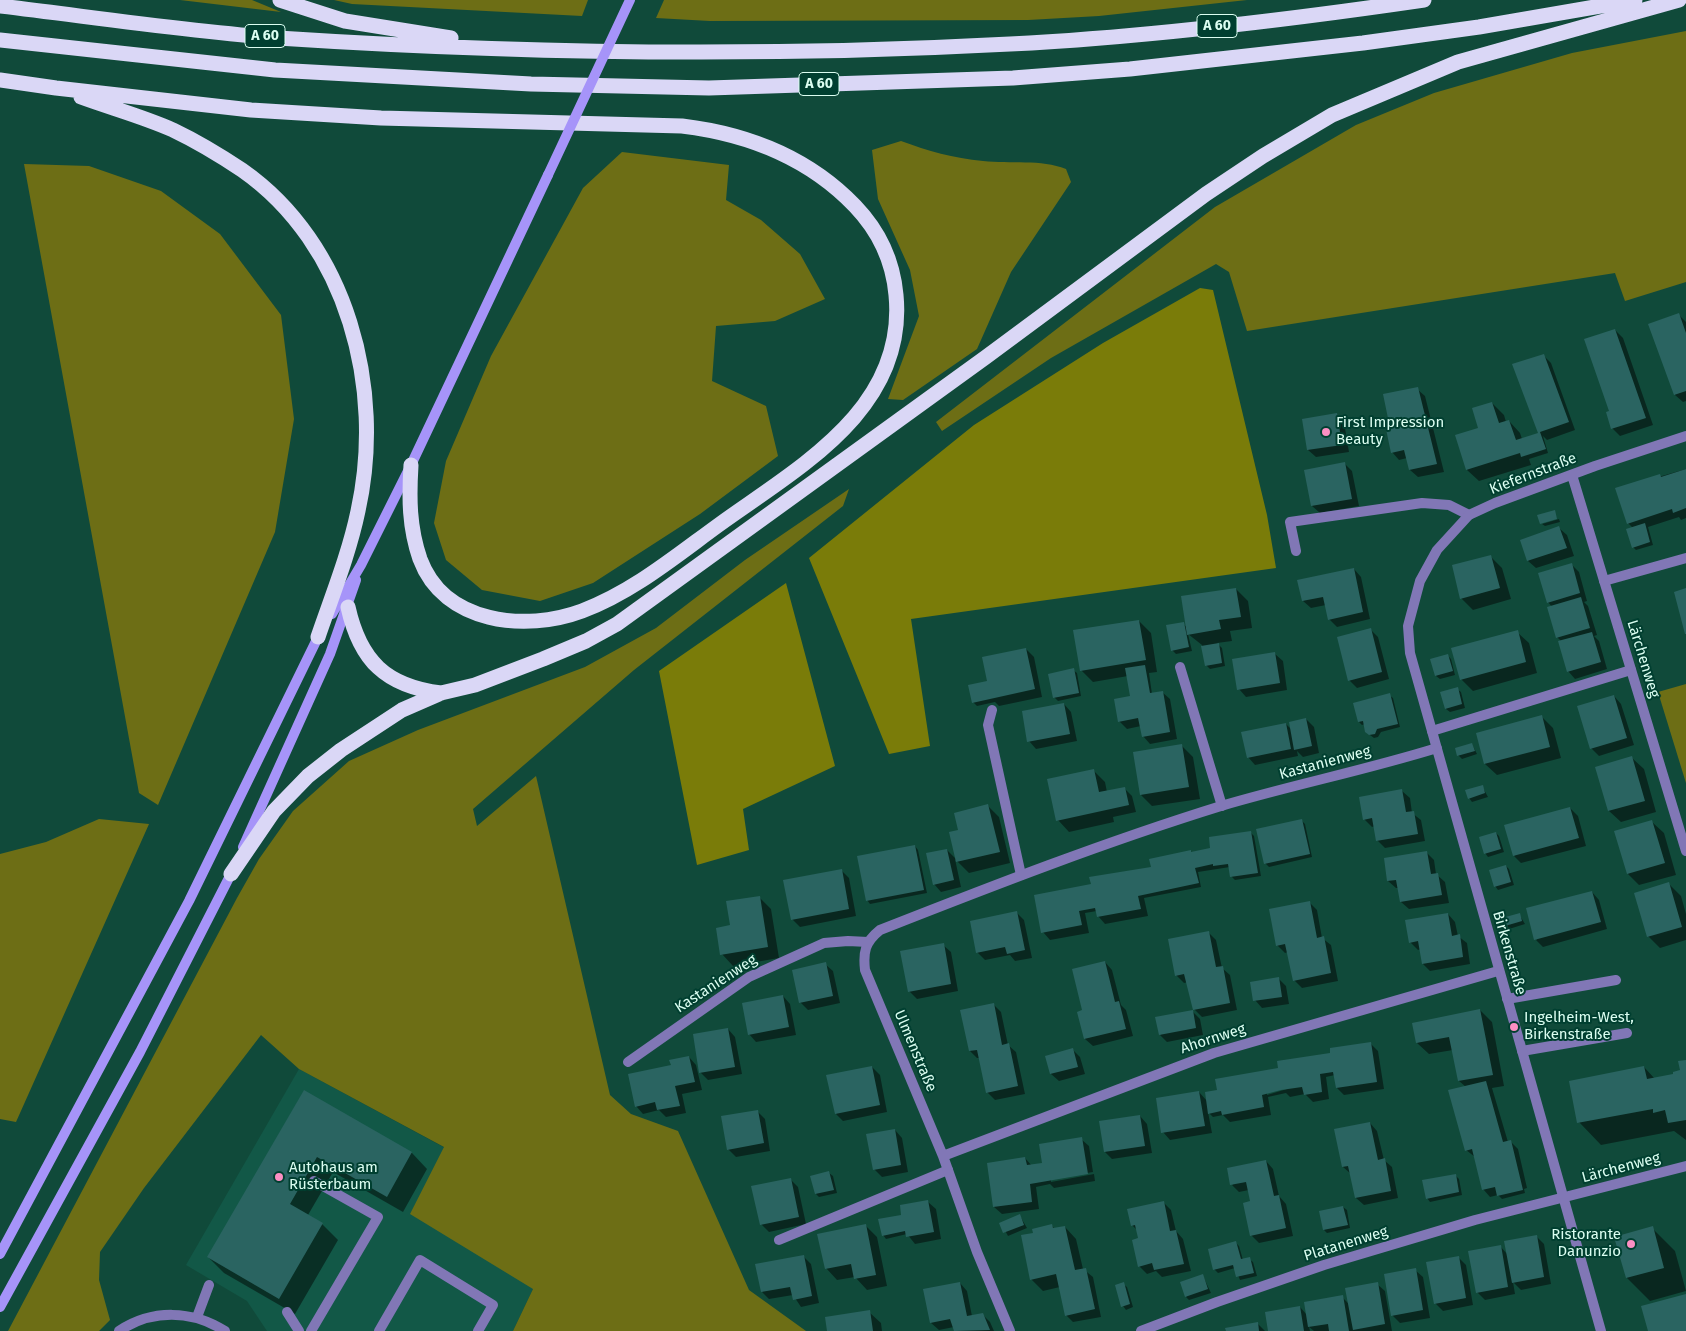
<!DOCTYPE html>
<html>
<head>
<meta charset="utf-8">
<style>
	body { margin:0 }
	canvas { display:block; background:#104a3a }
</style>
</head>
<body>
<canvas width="1686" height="1331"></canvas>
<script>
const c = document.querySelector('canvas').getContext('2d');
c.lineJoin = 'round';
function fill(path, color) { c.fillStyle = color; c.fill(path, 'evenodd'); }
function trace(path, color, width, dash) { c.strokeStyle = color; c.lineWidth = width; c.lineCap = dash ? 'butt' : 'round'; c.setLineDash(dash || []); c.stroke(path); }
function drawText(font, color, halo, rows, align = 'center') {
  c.font = font + ' "Fira Sans",sans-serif'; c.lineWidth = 4; c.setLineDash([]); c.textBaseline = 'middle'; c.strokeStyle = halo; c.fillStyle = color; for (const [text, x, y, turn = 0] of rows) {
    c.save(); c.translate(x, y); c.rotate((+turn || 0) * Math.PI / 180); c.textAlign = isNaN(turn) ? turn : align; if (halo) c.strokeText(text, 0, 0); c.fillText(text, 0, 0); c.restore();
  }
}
const built = new Path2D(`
	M299 1069 445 1148 533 1289 513 1331H267L247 1301 186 1265Z`);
const green = new Path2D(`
	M180 0H252L281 12Z
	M334 0H588L582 16 352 4Z
	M664 0H1247L1099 16 1028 20 710 21 656 18Z
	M1686 31V282L1625 301 1615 273 1247 331 1229 272 1216 264 1051 358 942 431 936 422 1215 207 1356 125 1434 93 1572 53Z
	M901 141C928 151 953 158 983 161 1010 164 1041 159 1066 169L1071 182 1011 272 977 349 903 400 888 399 919 316 910 270 878 199 872 150Z
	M622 152 729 165 726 200 761 220 800 254 825 299 775 321 716 326 712 381 766 406 778 456 700 514 593 583 540 601 482 590 446 560 434 523 446 461 491 356 583 188Z
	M24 164 89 166 161 191 220 234 281 315 294 419 275 532 158 805 139 793Z
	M849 489 843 506 634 670 473 809 477 826 536 776 610 1095 631 1114 678 1131 749 1290 806 1331H513L533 1289 410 1214 444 1147 299 1069 261 1035 144 1188 100 1252 99 1280 110 1320 99 1331H8L237 898 259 859 293 811 349 761 418 730 585 667 656 628 745 560Z
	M1686 684V783L1658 692Z
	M99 819 149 824 16 1122 0 1119V854L46 842Z`);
const forest = new Path2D(`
	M1200 288 1213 290 1267 515 1276 568 911 619 930 746 889 754 809 558 974 425 1103 343Z
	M786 583 835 766 743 809 749 850 697 865 659 671Z`);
const shadow = new Path2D(`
	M1678 314 1686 322V401L1683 402 1675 395Z
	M1615 330 1623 338 1653 425 1620 436 1612 428 1611 412Z
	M1543 355 1551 363 1575 430 1547 440 1543 436 1548 453 1529 459 1531 465 1479 481 1467 470 1480 429 1492 403 1504 415 1506 422 1509 421 1520 433 1522 439 1540 433 1514 365Z
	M1417 389 1425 396 1444 472 1418 477 1410 470 1407 458 1399 460 1392 452V429Z
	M1337 415 1344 422 1349 452 1316 457 1308 450Z
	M1345 464 1352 471 1359 506 1320 513 1312 506Z
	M1686 469V518L1681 520 1679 517 1648 527 1653 545 1636 550 1633 547V528L1628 523 1617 489Z
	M1559 519 1560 522 1545 526 1542 524Z
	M1559 528 1567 535 1574 556 1536 568 1528 561Z
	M1491 557 1502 568 1511 599 1473 610 1461 598Z
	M1571 564 1579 572 1587 601 1584 602 1588 606 1597 635 1594 636 1599 641 1607 669 1575 679 1568 671 1561 641 1557 637 1552 607 1548 602Z
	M1354 569 1361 577 1370 619 1337 627 1329 619 1326 605 1311 608 1303 601Z
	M1236 589 1248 601 1252 628 1230 631 1232 641 1217 643 1222 648 1225 666 1210 669 1206 665 1202 645 1188 634 1192 651 1176 654 1172 650 1183 624 1188 628Z
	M1139 621 1151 633 1157 672 1149 673 1152 694 1162 692 1170 699 1177 739 1150 744 1143 736 1141 726 1127 729 1119 721 1132 697 1128 676 1093 682 1081 670Z
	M1371 630 1378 637 1389 679 1357 688 1349 680Z
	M1517 632 1529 643 1537 673 1473 691 1461 679Z
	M1026 649 1034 657 1042 697 999 706 995 702 977 706 973 702 988 681Z
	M1275 654 1283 661 1287 690 1246 697 1239 689Z
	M1447 655 1451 659 1455 675 1440 679 1436 676Z
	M1073 670 1077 673 1081 696 1058 701 1054 697Z
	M1457 689 1461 692 1465 708 1450 712 1446 709 1442 693Z
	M1389 695 1393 698 1400 727 1381 732 1378 737 1374 738 1366 732 1365 724 1362 725 1359 722Z
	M1614 696 1621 704 1634 745 1599 756 1591 748Z
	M1064 704 1071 712 1077 741 1036 749 1029 741Z
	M1541 716 1553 728 1561 758 1497 775 1485 764 1477 734Z
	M1306 719 1314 727 1319 753 1303 757 1297 751 1298 756 1255 765 1248 757 1286 724 1292 730Z
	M1472 744 1477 754 1462 759 1458 755Z
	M1182 746 1193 757 1200 799 1152 806 1141 795Z
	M1632 758 1644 769 1656 812 1621 822 1609 811 1597 768Z
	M1093 770 1105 782 1107 792 1124 788 1132 796 1136 812 1113 817 1114 822 1069 832 1058 820Z
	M1482 786 1488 797 1472 802 1469 798Z
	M1402 791 1410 798 1412 813 1421 820 1425 841 1385 848 1377 840 1375 826 1372 827 1364 819Z
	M988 806 999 817 1010 863 969 873 955 859 961 887 941 892 934 884 947 850 957 860 960 831Z
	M1570 808 1578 816 1586 846 1521 863 1514 856Z
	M1301 820 1305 824 1312 857 1269 867 1265 863Z
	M1652 822 1664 833 1676 875 1639 885 1628 874Z
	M1250 832 1254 836 1261 876 1235 880 1232 877 1230 867 1198 872 1201 887 1144 898 1148 916 1105 924 1098 916 1097 911 1085 913 1089 933 1050 940 1043 932 1092 885 1090 878 1152 868 1190 851 1193 853 1211 849Z
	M1496 833 1499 836 1504 852 1488 857 1485 853Z
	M915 846 918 850 927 893 870 904 867 900Z
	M1426 852 1434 860 1436 874 1445 882 1449 903 1409 909 1401 902 1399 888H1396L1388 881Z
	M1506 866 1509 869 1514 885 1498 890 1495 886Z
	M841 870 849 878 856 916 800 927 792 919Z
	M1669 884 1681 896 1686 914V940L1660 948 1648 936Z
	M1592 892 1599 900 1607 929 1543 947 1536 940Z
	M759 897 771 909 779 958 733 966 722 954 732 926Z
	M1309 902 1317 910 1322 938 1331 945 1338 981 1302 988 1294 980 1288 952 1285 953 1277 945Z
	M1017 913 1024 920 1032 958 1015 961 1010 955 985 960 977 952Z
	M1448 914 1455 922 1458 936 1467 943 1470 964 1430 971 1423 964 1421 949 1418 950 1410 942Z
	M1519 914 1525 924 1509 929 1504 919Z
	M1208 932 1216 940 1222 968 1230 975 1237 1010 1202 1017 1194 1009 1188 982 1184 983 1176 975Z
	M943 945 951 952 958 991 917 999 909 991Z
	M1105 962 1112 970 1121 1005 1126 1010 1133 1036 1093 1046 1085 1039 1079 1013 1083 1011Z
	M825 964 833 971 840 1003 808 1010 800 1002Z
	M1279 979 1286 986 1289 1004 1262 1008 1255 1000Z
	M783 996 790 1004 796 1035 756 1042 749 1034Z
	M993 1004 1001 1012 1008 1045 1016 1052 1025 1094 995 1100 987 1092 980 1058H977L970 1051Z
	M1480 1010 1492 1022 1504 1086 1492 1088 1508 1142 1510 1141 1518 1149 1527 1188 1524 1189 1525 1193 1502 1199 1498 1195 1490 1197 1483 1189 1475 1157 1466 1150V1087L1459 1081 1453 1050 1429 1054 1417 1043Z
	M1192 1011 1200 1019 1203 1035 1167 1042 1160 1035Z
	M728 1029 735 1037 742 1074 708 1080 700 1072Z
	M1371 1044 1378 1051 1384 1089 1344 1095 1337 1088 1335 1075 1326 1077 1329 1099 1313 1102 1305 1094 1290 1097 1286 1093 1268 1097 1271 1115 1230 1122 1223 1115 1213 1117 1208 1112 1212 1133 1170 1140 1163 1132 1199 1092 1207 1101 1218 1091 1277 1069ZM1287 1087V1089L1267 1095V1092Z
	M1073 1050 1080 1057 1085 1074 1059 1081 1051 1074 1047 1056Z
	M689 1057 696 1065 702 1090 682 1094 686 1113 666 1117 659 1110 643 1114 636 1106 672 1066Z
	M1686 1061V1140L1674 1131 1601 1145 1579 1122 1644 1067 1655 1079 1674 1075 1682 1071Z
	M872 1067 880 1075 887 1112 843 1121 836 1114Z
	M304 1091 412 1153 427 1169 403 1212 333 1172 308 1215 322 1224 338 1240 295 1314 224 1273 208 1257Z
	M757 1111 765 1119 770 1151 736 1157 728 1149Z
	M1140 1116 1147 1124 1152 1153 1112 1159 1105 1152Z
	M1370 1123 1377 1131 1384 1160 1392 1167 1398 1198 1364 1205 1356 1198 1351 1174 1343 1167Z
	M895 1130 902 1138 908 1172 882 1177 874 1169Z
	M1081 1139 1089 1146 1093 1172 1051 1179V1182L1094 1174 1095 1181 1054 1188 1050 1184 1036 1187 1039 1209 1002 1214 994 1207 1025 1158 1032 1166 1044 1164Z
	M1266 1161 1273 1169 1279 1196 1286 1204 1293 1236 1259 1243 1251 1235V1202L1249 1190 1239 1192 1232 1185Z
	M829 1173 833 1176 837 1193 819 1197 816 1194Z
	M1455 1175 1459 1179 1462 1195 1430 1202 1427 1198Z
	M790 1179 798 1187 806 1224 769 1232 761 1224Z
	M928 1202 936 1209 941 1239 915 1244 907 1234 886 1239 883 1235 901 1216Z
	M1163 1202 1171 1210 1176 1231 1183 1239 1191 1271 1162 1277 1156 1271 1147 1274 1139 1266 1138 1231 1132 1225Z
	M1343 1207 1347 1210 1350 1228 1327 1233 1324 1230Z
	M1020 1216 1027 1228 1008 1236 1001 1223Z
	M866 1226 877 1237 887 1286 867 1290 855 1277 837 1280 826 1268Z
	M1052 1226 1055 1229 1065 1227 1076 1239 1083 1269 1093 1277 1101 1317 1073 1322 1066 1315 1060 1287 1043 1291 1031 1279Z
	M1652 1228 1675 1251 1686 1291 1650 1301 1627 1278 1615 1238Z
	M1536 1236 1544 1244 1551 1284 1521 1290 1513 1282 1515 1294 1485 1300 1477 1292 1500 1246 1508 1255Z
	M1236 1243 1239 1246 1243 1260 1249 1259 1253 1262 1257 1276 1240 1280 1235 1268 1218 1273 1214 1269Z
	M804 1257 811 1264 819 1303 801 1307 793 1295 769 1299 762 1292Z
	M1458 1257 1466 1265 1473 1305 1443 1311 1435 1303Z
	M1415 1270 1423 1277 1430 1318 1400 1323 1392 1315Z
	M1203 1276 1211 1293 1189 1300 1186 1297Z
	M960 1283 967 1291 972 1316 982 1314 990 1322 994 1331H955L954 1327 939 1330 931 1323Z
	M1123 1284 1127 1287 1133 1307 1126 1310 1123 1306Z
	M1377 1284 1385 1291 1392 1331H1314L1309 1327 1310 1331H1269L1300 1307 1307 1315 1342 1297 1349 1304Z
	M869 1312 881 1323 882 1331H829Z
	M1257 1323 1265 1331H1227Z`);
const building = new Path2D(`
	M1679 313 1686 333V391L1674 395 1648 324Z
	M1615 329 1646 418 1611 429 1606 412 1609 411 1584 339Z
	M1544 354 1569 422 1540 432 1546 449 1521 457 1520 453 1466 470 1455 435 1478 428 1472 408 1492 402 1499 423 1509 420 1516 440 1538 433 1512 364Z
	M1418 387 1437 464 1409 470 1404 450 1391 453 1386 429 1390 428 1383 394Z
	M1337 413 1342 445 1307 450 1302 419Z
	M1345 462 1352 499 1311 506 1304 470Z
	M1686 469V508L1673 513 1672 509 1627 524 1615 488 1660 474 1661 477Z
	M1555 510 1557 519 1540 524 1537 515Z
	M1645 523 1650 542 1632 548 1626 529Z
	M1559 526 1567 548 1527 561 1520 540Z
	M1491 555 1500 588 1460 599 1452 565Z
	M1572 563 1580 593 1547 603 1538 573Z
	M1354 568 1363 612 1328 620 1323 597 1302 601 1297 580Z
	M1236 588 1241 617 1219 620 1221 629 1187 635 1181 596Z
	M1686 588V634H1685L1674 592Z
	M1581 597 1590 628 1556 638 1547 607Z
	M1139 620 1146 660 1080 671 1073 630Z
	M1184 622 1189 647 1171 651 1166 625Z
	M1371 628 1382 672 1348 681 1337 637Z
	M1518 630 1526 662 1460 680 1451 648Z
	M1592 632 1601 662 1567 672 1558 641Z
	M1219 643 1222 663 1205 666 1201 646Z
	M1026 648 1035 689 972 703 968 685 987 681 982 657Z
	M1275 652 1280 683 1237 690 1232 659Z
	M1448 654 1453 671 1435 676 1430 659Z
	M1145 665 1150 693 1163 691 1170 732 1142 737 1138 718 1118 722 1114 699 1130 696 1125 668Z
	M1074 668 1079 693 1053 698 1048 674Z
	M1458 687 1462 704 1445 709 1440 692Z
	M1390 693 1398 724 1377 729 1375 734 1369 735 1365 732 1363 721 1358 722 1353 703Z
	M1614 695 1627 738 1590 749 1577 706Z
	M1064 703 1070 734 1027 742 1022 711Z
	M1542 715 1550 747 1484 764 1476 733Z
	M1306 718 1312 746 1294 750 1289 722Z
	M1286 723 1291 749 1247 758 1241 732Z
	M1472 743 1475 751 1457 756 1455 748Z
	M1182 744 1189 787 1140 795 1133 752Z
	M1632 756 1645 801 1608 811 1595 767Z
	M1094 769 1099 792 1125 787 1129 805 1056 821 1047 779Z
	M1483 785 1485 793 1468 799 1465 790Z
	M1402 789 1406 812 1414 811 1418 834 1376 841 1372 818 1363 820 1359 797Z
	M988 804 1000 852 956 862 949 832 958 830 954 813Z
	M1570 807 1579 838 1513 856 1504 825Z
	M1302 819 1310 854 1264 864 1256 829Z
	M1652 820 1665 863 1627 874 1614 831Z
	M1251 831 1258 873 1230 877 1228 864 1213 866V864L1195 868 1199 883 1138 896 1141 909 1097 917 1095 908 1079 911 1082 925 1041 933 1034 895 1091 884 1089 877 1151 867 1149 859 1191 850V852L1210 848 1209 837Z
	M1496 832 1501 849 1484 854 1479 837Z
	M915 845 924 890 866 901 857 856Z
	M947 849 954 880 933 885 926 853Z
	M1427 851 1431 874 1438 873 1442 895 1400 902 1396 880 1387 881 1384 858Z
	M1506 865 1511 882 1494 887 1489 870Z
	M842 869 849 909 791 920 783 880Z
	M1669 882 1682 927 1647 937 1634 893Z
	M1592 891 1601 922 1534 940 1526 908Z
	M760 896 768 947 720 955 716 928 730 925 726 901Z
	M1310 901 1317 938 1324 936 1331 973 1293 981 1285 944 1276 946 1269 909Z
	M1017 911 1025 950 1007 954 1005 947 976 953 970 921Z
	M1448 913 1452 936 1460 934 1463 957 1422 964 1418 941 1409 943 1405 920Z
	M1520 913 1522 921 1505 926 1502 918Z
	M1209 931 1216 967 1223 966 1230 1003 1193 1010 1184 974 1175 976 1168 939Z
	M944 943 951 984 908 992 900 951Z
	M1105 961 1115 1002 1119 1001 1126 1029 1084 1039 1077 1012 1082 1010 1072 969Z
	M826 962 833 996 799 1003 792 970Z
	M1279 977 1282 997 1253 1001 1250 982Z
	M783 995 789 1027 748 1035 742 1003Z
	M994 1003 1002 1045 1009 1043 1018 1086 986 1093 977 1050 969 1051 960 1010Z
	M1480 1009 1493 1075 1458 1081 1449 1037 1416 1043 1412 1023Z
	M1193 1010 1196 1028 1159 1035 1155 1017Z
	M728 1028 735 1067 699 1073 693 1034Z
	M1371 1042 1377 1082 1336 1088 1333 1072 1320 1074 1322 1092 1304 1095 1302 1087 1281 1090 1262 1095 1264 1107 1222 1115 1221 1111 1208 1114 1205 1092 1217 1090 1215 1079 1278 1068 1277 1061 1330 1053V1048Z
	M1073 1048 1078 1067 1050 1074 1045 1056Z
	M689 1056 695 1082 675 1086 680 1106 657 1110 655 1102 635 1107 628 1074 671 1065 669 1060Z
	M1686 1060V1120L1668 1123 1665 1110 1653 1113V1109L1577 1123 1569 1081 1644 1066 1647 1079 1673 1074V1072L1680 1070 1678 1061Z
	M872 1066 880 1105 835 1114 826 1075Z
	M1486 1081 1503 1142 1511 1140 1523 1190 1497 1196 1495 1187 1482 1190 1472 1149 1465 1151 1448 1090Z
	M304 1090 412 1152 387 1197 317 1157 290 1204 323 1223 279 1299 207 1257Z
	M1199 1091 1205 1126 1161 1133 1156 1098Z
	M758 1110 764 1143 727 1150 721 1116Z
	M1140 1115 1145 1146 1104 1152 1099 1121Z
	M1370 1122 1378 1160 1385 1158 1391 1191 1355 1198 1348 1166 1342 1167 1334 1129Z
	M895 1129 901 1165 873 1170 866 1134Z
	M1082 1137 1088 1174 1030 1184 1032 1202 993 1207 987 1163 1025 1157 1027 1165 1042 1163 1039 1144Z
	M1266 1160 1274 1196 1279 1195 1286 1228 1250 1236 1243 1203 1250 1201 1246 1182 1230 1185 1227 1168Z
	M829 1171 834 1190 815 1194 810 1176Z
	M1456 1174 1459 1192 1426 1199 1422 1180Z
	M791 1178 799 1217 760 1225 751 1186Z
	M928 1200 934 1232 906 1237 905 1231 882 1236 878 1219 901 1215 900 1205Z
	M1164 1201 1170 1231 1176 1230 1184 1264 1154 1270 1152 1263 1138 1267 1132 1240 1138 1238 1135 1225 1131 1226 1127 1209Z
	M1343 1206 1348 1225 1323 1230 1319 1211Z
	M1020 1214 1024 1225 1003 1233 999 1223Z
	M866 1224 876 1275 854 1279 851 1264 825 1269 817 1234Z
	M1052 1224 1053 1228 1065 1226 1075 1270 1086 1268 1095 1309 1065 1316 1056 1274 1030 1280 1021 1235 1033 1233 1032 1229Z
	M1653 1226 1664 1268 1626 1278 1614 1237Z
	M1537 1235 1544 1277 1512 1283 1504 1241Z
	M1236 1241 1241 1259 1250 1257 1254 1273 1236 1277 1233 1265 1213 1270 1208 1249Z
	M1501 1245 1508 1287 1476 1293 1468 1251Z
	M804 1255 812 1296 793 1300 790 1287 761 1292 755 1264Z
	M1459 1256 1466 1298 1434 1304 1426 1262Z
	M1416 1268 1423 1310 1391 1316 1384 1274Z
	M1203 1274 1208 1289 1185 1297 1180 1282Z
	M960 1282 967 1316 983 1313 990 1330 954 1331 950 1319 930 1323 923 1289Z
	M1124 1282 1130 1304 1121 1307 1115 1285Z
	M1378 1282 1385 1324 1353 1330 1345 1288Z
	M1686 1294V1331H1648L1641 1306Z
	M1343 1295 1349 1331H1329L1328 1324 1308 1327 1304 1302Z
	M1300 1306 1304 1331H1268L1265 1312Z
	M870 1310 873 1331H827L825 1317Z
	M1258 1322 1259 1331H1226L1225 1328Z`);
const service = new Path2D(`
	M1296 551 1290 522 1422 503 1449 505 1469 515
	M1604 581 1686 558
	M1180 667 1222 806
	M992 710 988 725 1021 875
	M1432 731 1631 670
	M1507 999 1616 980
	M1522 1051 1627 1033
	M779 1240 948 1170
	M287 1312 299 1331
	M197 1317 209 1285
	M311 1331 378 1217 314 1181
	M379 1331 420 1260 493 1305 478 1331`);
const minor = new Path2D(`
	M1572 475 1686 851
	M628 1062 749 977 824 943 848 941 868 942
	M943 1156 1214 1053 1498 971
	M119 1331C152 1309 192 1310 225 1331
	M1010 1331 977 1252 943 1156 865 970C863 952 865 942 880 930 992 886 1105 842 1221 806 1292 785 1366 770 1437 748
	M1141 1331 1217 1302 1324 1265 1475 1220 1686 1166
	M1601 1331 1410 653 1408 626 1420 581 1437 550 1469 515 1495 503 1595 466 1686 436`);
const secondary = new Path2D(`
	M332 614 361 565 411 465 548 175
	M243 847 330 654 356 580
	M0 1254 189 901 320 633
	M0 1307 140 1052 233 870`);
const motorway = new Path2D(`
	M280 0 345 21 451 38
	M0 6C92 17 185 31 278 38 522 54 766 57 1010 44 1149 37 1287 20 1424 0
	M0 40 275 70 531 84 709 88 1013 78 1130 69 1363 43 1479 27 1635 0
	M0 80 56 88 251 110 381 118 682 126C748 134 808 157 855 206 878 230 893 261 896 295 907 409 799 467 720 524 677 555 633 592 582 611 526 632 444 624 420 559 409 527 409 498 411 465
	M81 97C111 108 144 117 173 130 196 141 221 156 242 170 348 244 385 389 358 511 349 554 332 596 318 637
	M348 607C360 661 386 686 441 693
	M231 874 274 811 308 776 341 750 402 710 441 693 475 685 543 659 586 641 617 624 986 357 1206 194 1263 156 1332 115 1458 62 1679 0`);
const secondaryBridge = new Path2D(`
	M548 175 630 0`);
const markers = [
	[1326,432,5,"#fc8fc3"],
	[1514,1027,5,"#fc8fc3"],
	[279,1177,5,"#fc8fc3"],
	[1631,1244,5,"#fc8fc3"]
];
const shields = [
	[1217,26,40],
	[265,36,40],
	[819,84,40]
];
const shieldNames = [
	["A 60",1217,26],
	["A 60",265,36],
	["A 60",819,84]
];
const poiNames = [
	["First Impression",1336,423],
	["Beauty",1336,440],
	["Ingelheim-West,",1524,1018],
	["Birkenstraße",1524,1035],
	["Autohaus am",289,1168],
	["Rüsterbaum",289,1185],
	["Ristorante",1621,1235,"right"],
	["Danunzio",1621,1252,"right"]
];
const streetNames = [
	["Kiefernstraße",1533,474,-21],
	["Lärchenweg",1643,659,73],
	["Kastanienweg",1325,763,-15],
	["Birkenstraße",1509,953,74],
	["Kastanienweg",716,984,-33],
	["Ahornweg",1213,1039,-18],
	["Ulmenstraße",915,1051,67],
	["Lärchenweg",1621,1168,-15],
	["Platanenweg",1346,1244,-17]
];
fill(built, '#125847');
fill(green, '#6d6e15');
fill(forest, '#7a7c09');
fill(shadow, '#0007');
fill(building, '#2a6461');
trace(service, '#8177b6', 10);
trace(minor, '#8177b6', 10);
trace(secondary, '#a694f9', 10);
trace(motorway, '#dad7f6', 15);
trace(secondaryBridge, '#a694f9', 10);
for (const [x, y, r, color] of markers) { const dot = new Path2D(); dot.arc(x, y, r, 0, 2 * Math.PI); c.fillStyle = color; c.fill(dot); trace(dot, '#003f30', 2); }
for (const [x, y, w] of shields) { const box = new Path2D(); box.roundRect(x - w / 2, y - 11.5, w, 23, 4); c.fillStyle = '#003f30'; c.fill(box); trace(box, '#dbfef1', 1); }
drawText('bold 14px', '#dbfef1', null, shieldNames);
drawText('15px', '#dbfef1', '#003f30', poiNames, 'left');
drawText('15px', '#dbfef1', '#003f30', streetNames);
</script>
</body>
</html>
